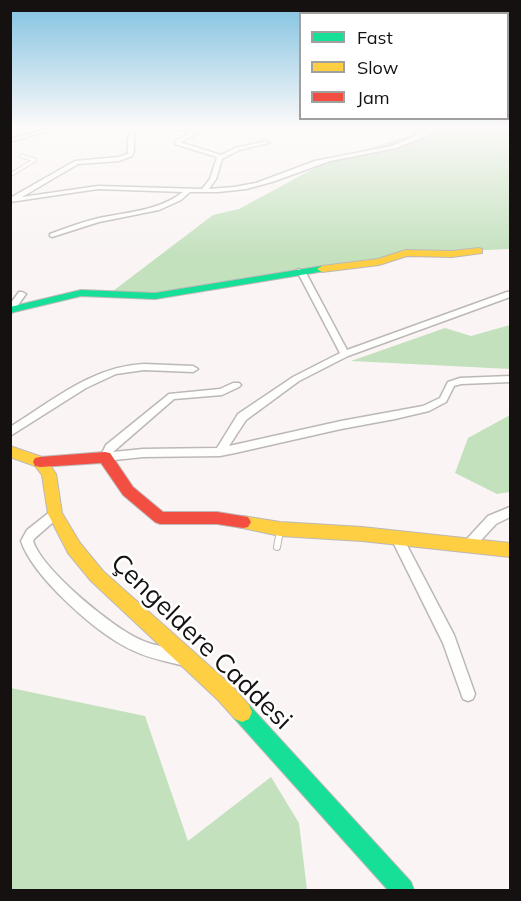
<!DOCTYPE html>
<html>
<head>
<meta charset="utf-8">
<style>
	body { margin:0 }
	#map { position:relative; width:521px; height:901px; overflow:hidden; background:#faf5f4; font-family:Mulish,sans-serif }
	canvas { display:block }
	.frame { position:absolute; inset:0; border:12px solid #141110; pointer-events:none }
	.legend { position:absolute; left:299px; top:12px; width:210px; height:108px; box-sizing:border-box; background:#fff; border:2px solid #a1a09f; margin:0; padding:8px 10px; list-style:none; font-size:18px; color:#141110 }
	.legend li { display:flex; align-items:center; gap:12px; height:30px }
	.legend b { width:30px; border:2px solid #a1a09f }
</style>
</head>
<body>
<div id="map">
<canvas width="521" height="901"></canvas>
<div class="frame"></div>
<ul class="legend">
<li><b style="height:8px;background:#16e098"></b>Fast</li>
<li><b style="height:8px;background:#ffcf43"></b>Slow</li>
<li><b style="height:8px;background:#f24e42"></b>Jam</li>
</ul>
</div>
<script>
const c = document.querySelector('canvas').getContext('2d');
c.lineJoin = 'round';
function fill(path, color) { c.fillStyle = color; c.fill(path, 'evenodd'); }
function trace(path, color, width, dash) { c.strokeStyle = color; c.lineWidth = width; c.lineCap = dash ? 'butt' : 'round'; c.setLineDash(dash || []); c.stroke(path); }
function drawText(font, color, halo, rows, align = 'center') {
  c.font = font + ' Mulish,sans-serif'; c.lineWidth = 5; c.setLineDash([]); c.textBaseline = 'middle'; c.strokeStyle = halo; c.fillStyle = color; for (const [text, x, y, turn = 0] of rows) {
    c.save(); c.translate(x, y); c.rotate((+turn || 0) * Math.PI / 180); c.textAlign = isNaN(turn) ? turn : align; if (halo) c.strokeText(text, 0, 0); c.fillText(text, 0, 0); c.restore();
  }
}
const forest = new Path2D(`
	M398 128H510V249L418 253 160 294H109L213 215 239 209 322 164 414 134Z
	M510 325V369L351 361 445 328 471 336Z
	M510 415V492L497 494 455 473 468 438Z
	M11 688 145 716 188 841 271 777 299 823 307 890H11Z`);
const laneFar1 = new Path2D(`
	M10 175 35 160 21 156`);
const lane = new Path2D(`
	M277 547 280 531`);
const street = new Path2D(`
	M49 128H57L10 142V139Z
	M134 128H140L134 134V151L132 156 119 161 78 164 22 197 98 186 202 189 210 179 217 157 175 144 176 140 191 133 173 128H182L199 133 180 142 221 155 235 148 266 141 269 143 239 150 222 159 216 179 209 189 234 187 256 183 315 161 392 146 419 134 401 128H409L423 132 430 128H436L421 138 396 148 330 161 272 182 246 189 218 192H190L181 200 159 210 99 222 52 237 50 236V234C66 228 82 222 99 218 127 212 159 211 183 192L98 189 10 202V198L75 161 118 157 128 154V137Z
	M298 269 305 271 347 350 507 292H510V297L348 356 299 381 246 420 229 446 341 421 423 406 440 398 448 382 460 378 510 376V382L461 384 454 386 446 402 429 411 395 419 341 429 235 453 220 456 143 457 105 461 101 460 100 457 106 445 169 394 220 389 233 383H239L241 385 239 387 222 395 174 399 113 452 143 449 217 448 238 414 293 377 340 353 297 271Z
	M19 292H22L26 294 13 312H10V304Z
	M144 364 193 366 198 369 193 372 144 370 116 374 86 388 10 436V427C52 401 93 366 144 364Z
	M510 507V517L496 524 472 550 468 551 464 550 462 546 464 542 488 516Z
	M55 509 59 511 61 514 59 517 35 538 33 541C43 571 113 628 141 640 156 647 172 647 186 653L188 658 186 663 181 665C164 661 148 658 132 650 97 634 33 577 21 541L27 530 51 511Z
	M397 533 401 534 454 635 475 694 473 699 468 701 463 699 443 643 391 538 393 534Z`);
const fast = new Path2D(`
	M322 266 325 267V271L155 299 81 296 10 313V307L81 290 155 293Z
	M242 702 249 705 411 882 414 890H388L235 719 232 712 235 705Z`);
const slow = new Path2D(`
	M479 248 482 249V253L452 257 407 256 379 265 322 272 317 269 322 266 378 259 406 250 452 251Z
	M10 446 45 458 56 474 62 513 80 543 103 571 232 686 249 705 252 712 249 719 242 722 235 719 218 700 91 581 68 553 48 514 42 475 35 466 10 457Z
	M243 516 280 522 362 527 510 543V557L362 541 280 536 238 527 235 522 238 517Z`);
const jam = new Path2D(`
	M105 452 110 453 133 487 163 512H217L248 517 251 522 248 527 243 528 217 524H160L155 522 123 495 101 463 40 467 35 466 33 462 35 458 40 457Z`);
const nearStreetnames = [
	["Çengeldere Caddesi",201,642,44]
];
fill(forest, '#c4e1be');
trace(laneFar1, '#bcb8b7', 4.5);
trace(lane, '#bcb8b7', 8);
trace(street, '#bcb8b7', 3);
trace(fast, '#bcb8b7', 2);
trace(slow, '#bcb8b7', 2);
trace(jam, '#bcb8b7', 2);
trace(laneFar1, '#fefefd', 3);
trace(lane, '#fefefd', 6);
fill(street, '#fefefd');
fill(fast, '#16e098');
fill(slow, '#ffcf43');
fill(jam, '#f24e42');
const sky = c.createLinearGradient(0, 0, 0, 254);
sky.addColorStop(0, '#7fc1e0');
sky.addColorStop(0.5, '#fdfafa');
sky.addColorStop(1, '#fdfafa00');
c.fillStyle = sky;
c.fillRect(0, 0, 521, 254);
drawText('26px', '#141110', '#fff', nearStreetnames);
</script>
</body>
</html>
